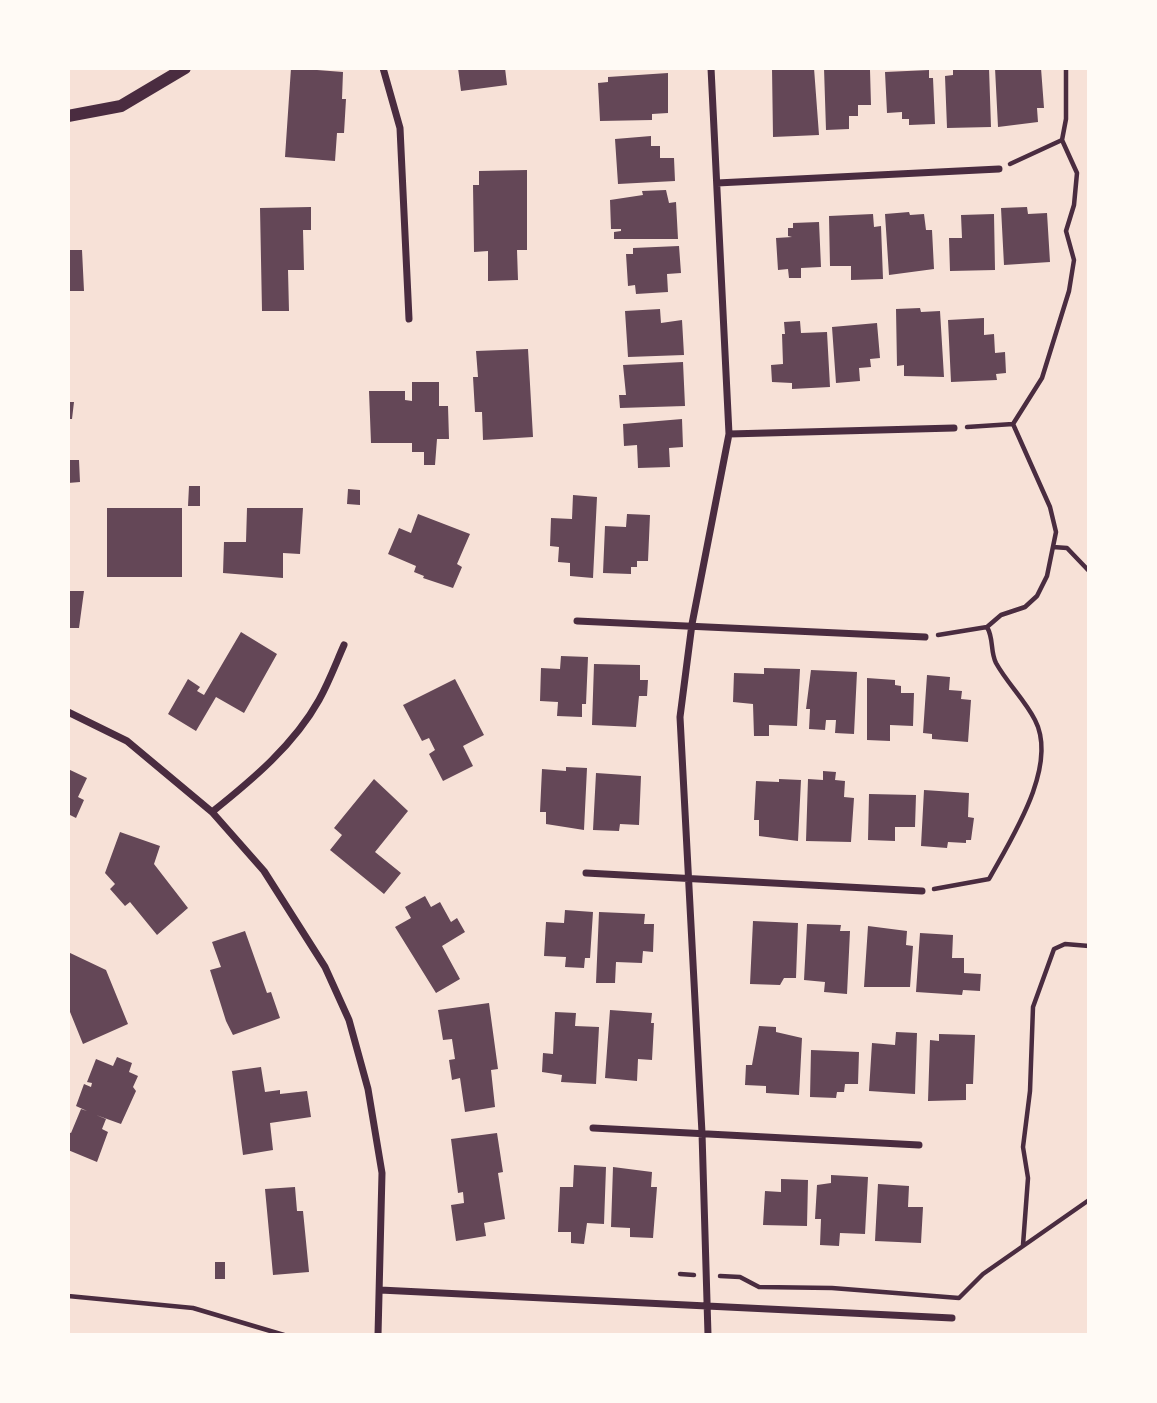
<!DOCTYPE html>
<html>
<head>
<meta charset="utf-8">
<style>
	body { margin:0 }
	#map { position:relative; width:1157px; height:1403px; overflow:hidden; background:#f7e1d7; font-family:"Archivo Narrow",sans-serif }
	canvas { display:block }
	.frame { position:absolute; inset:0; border:70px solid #fffaf5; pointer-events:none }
</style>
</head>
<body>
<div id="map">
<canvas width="1157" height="1403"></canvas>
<div class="frame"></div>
</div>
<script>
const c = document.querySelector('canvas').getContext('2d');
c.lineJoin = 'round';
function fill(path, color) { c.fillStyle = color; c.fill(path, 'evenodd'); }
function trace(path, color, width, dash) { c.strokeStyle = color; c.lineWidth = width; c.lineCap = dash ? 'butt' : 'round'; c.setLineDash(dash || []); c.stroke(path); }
const building = new Path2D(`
	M291 68 343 72 342 99H346L344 133H337L335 161 285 157Z
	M458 68H505L507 85 461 91Z
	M772 68H814L819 135 773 137Z
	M824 68 870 70 871 105H858V116H849V129L826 130Z
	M953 68H989L991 127 947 128 945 76 953 75Z
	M995 68H1041L1044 108H1037L1038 122 998 127Z
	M929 70V78H933L935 124 909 125V119H902V112L887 113 885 72Z
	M668 73V113L652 114V120L600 121 598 83 608 82V77Z
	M651 136V146H660V158H674L675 181 618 184 615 139Z
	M527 170V250H517L518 280 488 281V251L474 252 473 185H479V171Z
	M666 190 669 203 676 202 678 239H614V232L621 231V229H611L610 200 643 195 642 191Z
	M311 207V230H303L304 270H288L289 311H262L260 208Z
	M1027 207 1028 214 1047 213 1050 262 1004 265 1001 208Z
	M909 212 910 215 924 214 926 230H932L934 269 889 275 885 214Z
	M873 214 874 227 881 226 883 279 851 280V266H830L829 216Z
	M994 214 995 270 950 271 949 238H962L961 215Z
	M819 222 821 267 801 268V278H789L788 269 778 270 776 238 792 237 788 236V228H793V223Z
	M679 246 681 273 667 274 668 292 636 294 635 285 628 286 626 254H633V248Z
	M68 250H82L84 291H68Z
	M920 308 921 312 940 311 944 377 904 376V365L897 366 896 309Z
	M660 309 661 323 682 320 684 355 628 357 625 311Z
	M984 318V335L994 334 995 353 1005 352 1006 373 996 374 997 380 951 382 948 320Z
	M800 321 801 333 827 332 830 387 792 389V383L772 382 771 365 783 364 782 334H785L784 322Z
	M877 323 880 358 870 359 871 367 859 368 860 381 836 383 832 327Z
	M528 349 533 437 483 440 482 412H475L473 377H478L476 351Z
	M683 362 685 406 620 408 619 395H626L623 365Z
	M412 382H439V406H448L449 439H437L435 465H424V452H412V443H371L369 391H405V400L412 401Z
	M68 402H74L72 419H68Z
	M682 419 683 447 669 448 670 467 638 468 637 445 624 446 623 424Z
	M68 460H79L80 482 68 483Z
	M189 486H200V506H188Z
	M348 489 360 490V505L347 504Z
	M573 495 597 497 593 578 570 576V563L558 562 559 547 550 546 551 518 572 519Z
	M107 508H182V577H107Z
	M247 508H303L300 554 283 553V578L223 573 224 542H246Z
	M418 514 470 534 457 564 462 567 453 588 423 578 424 576 414 572 416 566 388 554 399 528 411 533Z
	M627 514 650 515 648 561H637V567H631V574L603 573 605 526 626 527Z
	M68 591H84L79 628H68Z
	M241 632 277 654 244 713 216 697 196 731 168 714 188 679 200 687 197 691 204 695Z
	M561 656 588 657 586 704H582V717L557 716 558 702 540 701 541 668 560 669Z
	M594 664 640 665V680H648L647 696H639L636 727 592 725Z
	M764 668 800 669 797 726 769 725V736H754L753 704 733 702 734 673 764 674Z
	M811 670 857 672 854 734 835 733 836 720H826L825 730 809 729 810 709H806Z
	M927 675 950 677 949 690 962 691 961 699 971 700 968 742 932 739V734L923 733Z
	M867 678 895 680V685L901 686V693H914L913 726 890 725V741L867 740Z
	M455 679 484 735 463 746 473 766 443 781 429 754 435 750 429 738 422 741 403 705Z
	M566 767 587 768 584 830 546 824V812H540L542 769 566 771Z
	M68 769 87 778 78 797 84 800 76 818 68 814Z
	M823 771 836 772 835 780 845 781 844 797 854 798 851 842 806 841 808 779 823 780Z
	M596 773 641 776 639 825 620 824 619 831 593 830Z
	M374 779 408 811 375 852 401 873 384 894 330 850 342 835 334 828Z
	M779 779 801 780 798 841 759 836V820H754L756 781 779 782Z
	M924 790 969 793 968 817 974 818 971 840H966V843L948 842 947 848 921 846Z
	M869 794 916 795 915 827H895V841L868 840Z
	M120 832 160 846 154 864 188 908 157 935 130 902 125 906 110 889 115 884 105 873Z
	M425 896 431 907 440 902 451 922 457 918 465 932 442 946 460 979 436 993 395 927 411 918 405 907Z
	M565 910 593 912 590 958H585L584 968 565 967 566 957 544 956 546 922 564 923Z
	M599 912 645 914 644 924H654L653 952 643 951 642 963 616 962 615 983H596Z
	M753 921 798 923 796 978H784L780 985 750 984Z
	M807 924 841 925 840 931H850L847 994 824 992 825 982 804 980Z
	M868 926 907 931 906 945 913 946 910 987H864Z
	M245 931 267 993 271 992 280 1018 233 1035 226 1021 210 970 221 967 212 942Z
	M920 933 953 935 952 958H964V973L981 974 980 991 963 990 962 995 916 992Z
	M68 952 106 970 128 1024 83 1044 68 1007Z
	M489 1003 498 1069 491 1070 495 1107 465 1112 460 1078 452 1080 449 1060 455 1059 452 1039 443 1040 438 1010Z
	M610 1010 652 1013 651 1023H654L652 1060 638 1059 637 1081 605 1078Z
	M555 1012 576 1013 575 1026 599 1027 596 1084 561 1082 562 1075 542 1072 543 1053 553 1054Z
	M759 1026 776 1027V1032L802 1038 799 1095 766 1093V1086L745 1085 746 1065H752Z
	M896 1032 917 1033 915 1094 869 1091 872 1043 895 1045Z
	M939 1034 975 1035 973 1084H966V1100L928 1101 930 1040 939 1041Z
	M811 1050 859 1052 858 1084H845L844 1092H837L836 1098 810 1097Z
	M117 1057 132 1063 129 1072 138 1076 133 1087 136 1091 121 1124 96 1115 106 1119 102 1129 108 1132 97 1162 68 1150V1132L71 1133 81 1109 87 1111 76 1106 84 1084 91 1087 92 1083 87 1082 96 1059 113 1066Z
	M261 1067 265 1092 280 1090V1094L307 1091 311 1117 270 1123 273 1150 243 1155 232 1071Z
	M497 1133 503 1172 498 1173 505 1219 484 1223 486 1236 456 1241 451 1205 464 1203 463 1192 458 1193 451 1139Z
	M574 1165 606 1167 604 1224 587 1223 584 1244 571 1243V1232H558L560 1187H573Z
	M613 1167 652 1172 651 1187H657L653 1238 630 1237V1228L611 1227Z
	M831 1175 868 1177 865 1234 840 1233 839 1246 820 1245 821 1219H815L817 1185 831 1183Z
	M781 1179 808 1180 807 1226 763 1225 765 1191 781 1192Z
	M878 1184 909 1186 908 1207H923L921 1243 875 1241Z
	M295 1187 297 1211H303L309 1272 273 1275 265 1189Z
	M215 1262H225V1279H215Z`);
const path = new Path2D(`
	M1010 164 1062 140 1066 119V68
	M967 427 1013 424 1042 378 1069 291 1074 260 1066 231 1074 205 1077 173 1062 140
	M1053 547 1067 548 1089 571
	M938 635 987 627 1001 615 1025 607 1037 596 1047 576 1056 532 1050 507 1013 424
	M934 889 989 879C1011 839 1059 766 1035 720 1025 700 1007 683 996 663 990 651 994 639 987 627
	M1023 1245 1028 1178 1023 1147 1030 1091 1033 1007 1054 949 1065 944 1089 946
	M680 1274 694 1275
	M720 1276 740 1277 759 1287 832 1288 959 1298 983 1274 1089 1200
	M68 1296 193 1308 284 1335`);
const minor = new Path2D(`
	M383 68 400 128 409 319
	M717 183 999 169
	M729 434 954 428
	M577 621 925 637
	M68 712 127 741 212 812 264 871 325 967 349 1020 368 1089 382 1173 378 1335
	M212 812C252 780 294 745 319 700 329 682 336 663 344 645
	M586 873 922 891
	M593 1128 919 1145
	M380 1290 952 1318
	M708 1335 702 1133 680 717 692 624 729 434 711 68`);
const tertiary = new Path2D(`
	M68 116 121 106 185 68`);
fill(building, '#644757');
trace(path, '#4a2c40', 4.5);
trace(minor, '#4a2c40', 7);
trace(tertiary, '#4a2c40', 12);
</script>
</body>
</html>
